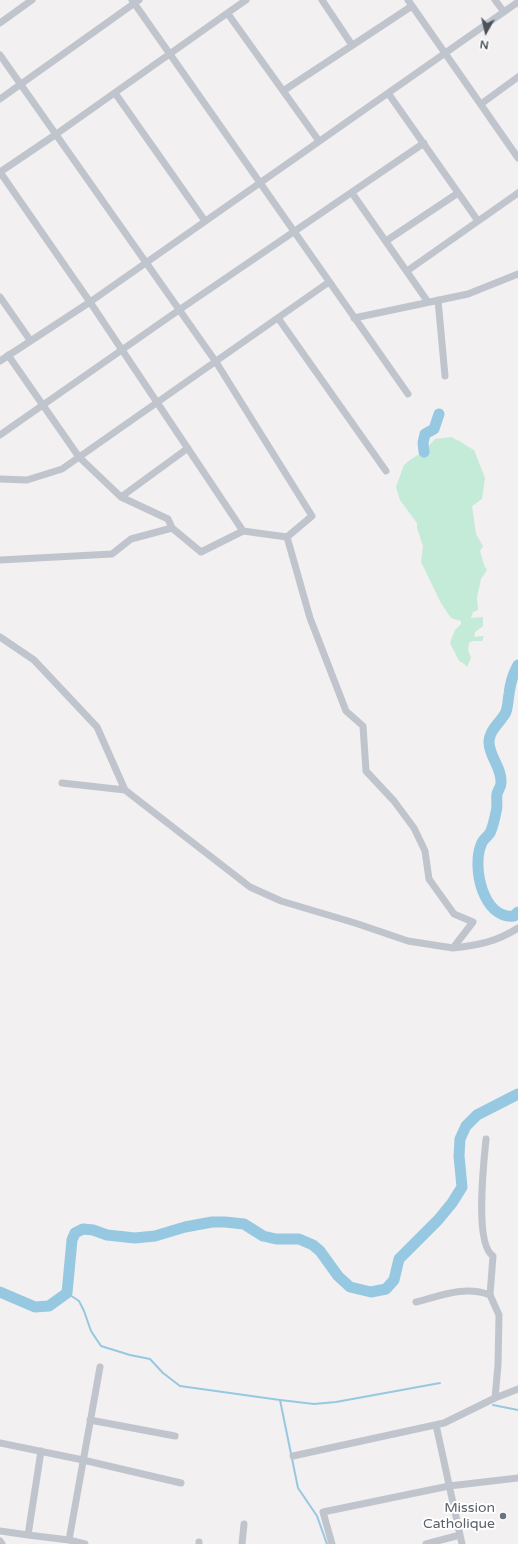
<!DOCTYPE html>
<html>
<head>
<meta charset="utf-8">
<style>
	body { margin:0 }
	#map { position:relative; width:518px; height:1544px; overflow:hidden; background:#f2f0f0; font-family:"Varela Round",sans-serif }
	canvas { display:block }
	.north { position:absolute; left:466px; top:12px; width:40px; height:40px; -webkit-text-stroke:3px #fff; paint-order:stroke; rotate:188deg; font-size:11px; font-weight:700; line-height:16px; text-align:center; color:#4a515b }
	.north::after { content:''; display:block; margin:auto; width:14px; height:18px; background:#4a515b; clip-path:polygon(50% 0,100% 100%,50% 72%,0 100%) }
</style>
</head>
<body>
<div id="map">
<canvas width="518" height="1544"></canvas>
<div class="north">N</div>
</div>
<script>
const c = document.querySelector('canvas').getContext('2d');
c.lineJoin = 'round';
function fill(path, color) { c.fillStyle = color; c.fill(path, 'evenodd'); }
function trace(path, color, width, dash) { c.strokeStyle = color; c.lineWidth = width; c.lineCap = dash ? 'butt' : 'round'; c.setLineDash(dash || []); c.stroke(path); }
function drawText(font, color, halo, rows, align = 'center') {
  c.font = font + ' "Varela Round",sans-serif'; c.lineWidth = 4; c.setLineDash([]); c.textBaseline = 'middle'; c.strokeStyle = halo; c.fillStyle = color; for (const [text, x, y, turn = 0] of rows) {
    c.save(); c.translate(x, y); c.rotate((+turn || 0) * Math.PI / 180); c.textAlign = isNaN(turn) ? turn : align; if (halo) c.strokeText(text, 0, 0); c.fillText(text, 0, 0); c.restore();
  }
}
const green = new Path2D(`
	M452 437C455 440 458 440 461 442 466 445 469 448 474 450L485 478 482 499 472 506 476 534 483 546 480 551 484 565 487 570 481 579 477 597 478 610 473 612 471 618 483 617V626L475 632 474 637 484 636 482 641H472L469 643 468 650 471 658 467 667 463 663 459 661 450 643 455 630 461 624V621L451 618 441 603 421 562 423 546 417 528V523L400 500 396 487 404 465 410 460 424 451 435 439Z`);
const stream = new Path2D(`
	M67 1293 79 1301 84 1311 91 1331 101 1346 130 1355 150 1359 163 1373 180 1386 280 1400 314 1404 336 1402 440 1383
	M280 1400 298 1488 317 1516 327 1544
	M493 1405 518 1410`);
const river = new Path2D(`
	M424 452 423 443 425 434 434 429 439 414
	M518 665C513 674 510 684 509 694 508 699 508 706 506 712 501 722 488 731 489 743 490 758 502 768 501 783 501 787 498 790 497 794 496 800 498 807 496 812 495 817 492 829 490 833 487 837 482 840 481 845 472 868 483 919 514 916L518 912
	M0 1292 35 1307 49 1306 67 1293 72 1240 75 1233 83 1229 93 1230 107 1235 135 1238 155 1236 185 1227 212 1222H225L244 1224 263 1236 276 1239H299L313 1245 320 1251 338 1276 350 1287 371 1292 386 1289 394 1280 399 1259 438 1220 452 1203 462 1187 459 1156 460 1139 466 1126 477 1115 518 1094`);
const street = new Path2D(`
	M132 0 408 394
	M322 0 352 45
	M408 0 518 158
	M495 0 504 12
	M228 14 319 141
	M0 23 32 0
	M0 55 216 362 312 516 287 537
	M283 91 412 6
	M115 93 205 221
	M388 93 478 221
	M0 99 139 0
	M481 104 518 77
	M0 172 90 302 243 531 287 537 310 618 346 711 363 726 366 771 394 801 414 828 425 851 429 879 454 914 473 922 453 948 408 941 355 923 281 901 250 887 125 790 97 727 34 660 0 637
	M0 172 55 135 246 0
	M352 193 428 302
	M386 241 458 193
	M407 271 518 193
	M0 297 30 340
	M438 300 445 376
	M278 318 386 471
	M354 318 468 294 518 274
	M8 355 79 457 121 497 168 519 172 528
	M0 361 90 302 518 2
	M0 435 179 310 424 143
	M0 479 27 480 62 469 329 282
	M121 497 188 448
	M0 560 112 554 131 539 172 528 201 552 243 531
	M62 783 125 790
	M453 948C479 945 496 942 518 928
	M486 1139C484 1161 474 1244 493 1256L490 1295
	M416 1302C440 1296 465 1285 490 1295L499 1315 498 1365 495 1398
	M90 1420 175 1436
	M436 1425 462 1544
	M0 1443 83 1460 181 1483
	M293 1456 444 1423 495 1398 518 1389
	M0 1531 28 1535 41 1451
	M28 1535 69 1540 85 1544
	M69 1540 100 1367
	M0 1541 2 1544
	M199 1544V1542
	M242 1544 244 1524
	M332 1544 323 1512 449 1486 518 1478
	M426 1544 460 1535`);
const markers = [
	[503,1516,4,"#6b7280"]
];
const worshipNames = [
	["Mission",495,1508],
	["Catholique",495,1524]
];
fill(green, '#c4ead8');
trace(stream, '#96c8e2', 2);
trace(river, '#96c8e2', 11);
trace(street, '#c0c5cd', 7);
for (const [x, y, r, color] of markers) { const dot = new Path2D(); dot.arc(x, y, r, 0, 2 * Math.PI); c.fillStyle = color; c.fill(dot); trace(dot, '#fff', 1.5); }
drawText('14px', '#5b616d', '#fff', worshipNames, 'right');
</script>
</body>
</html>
